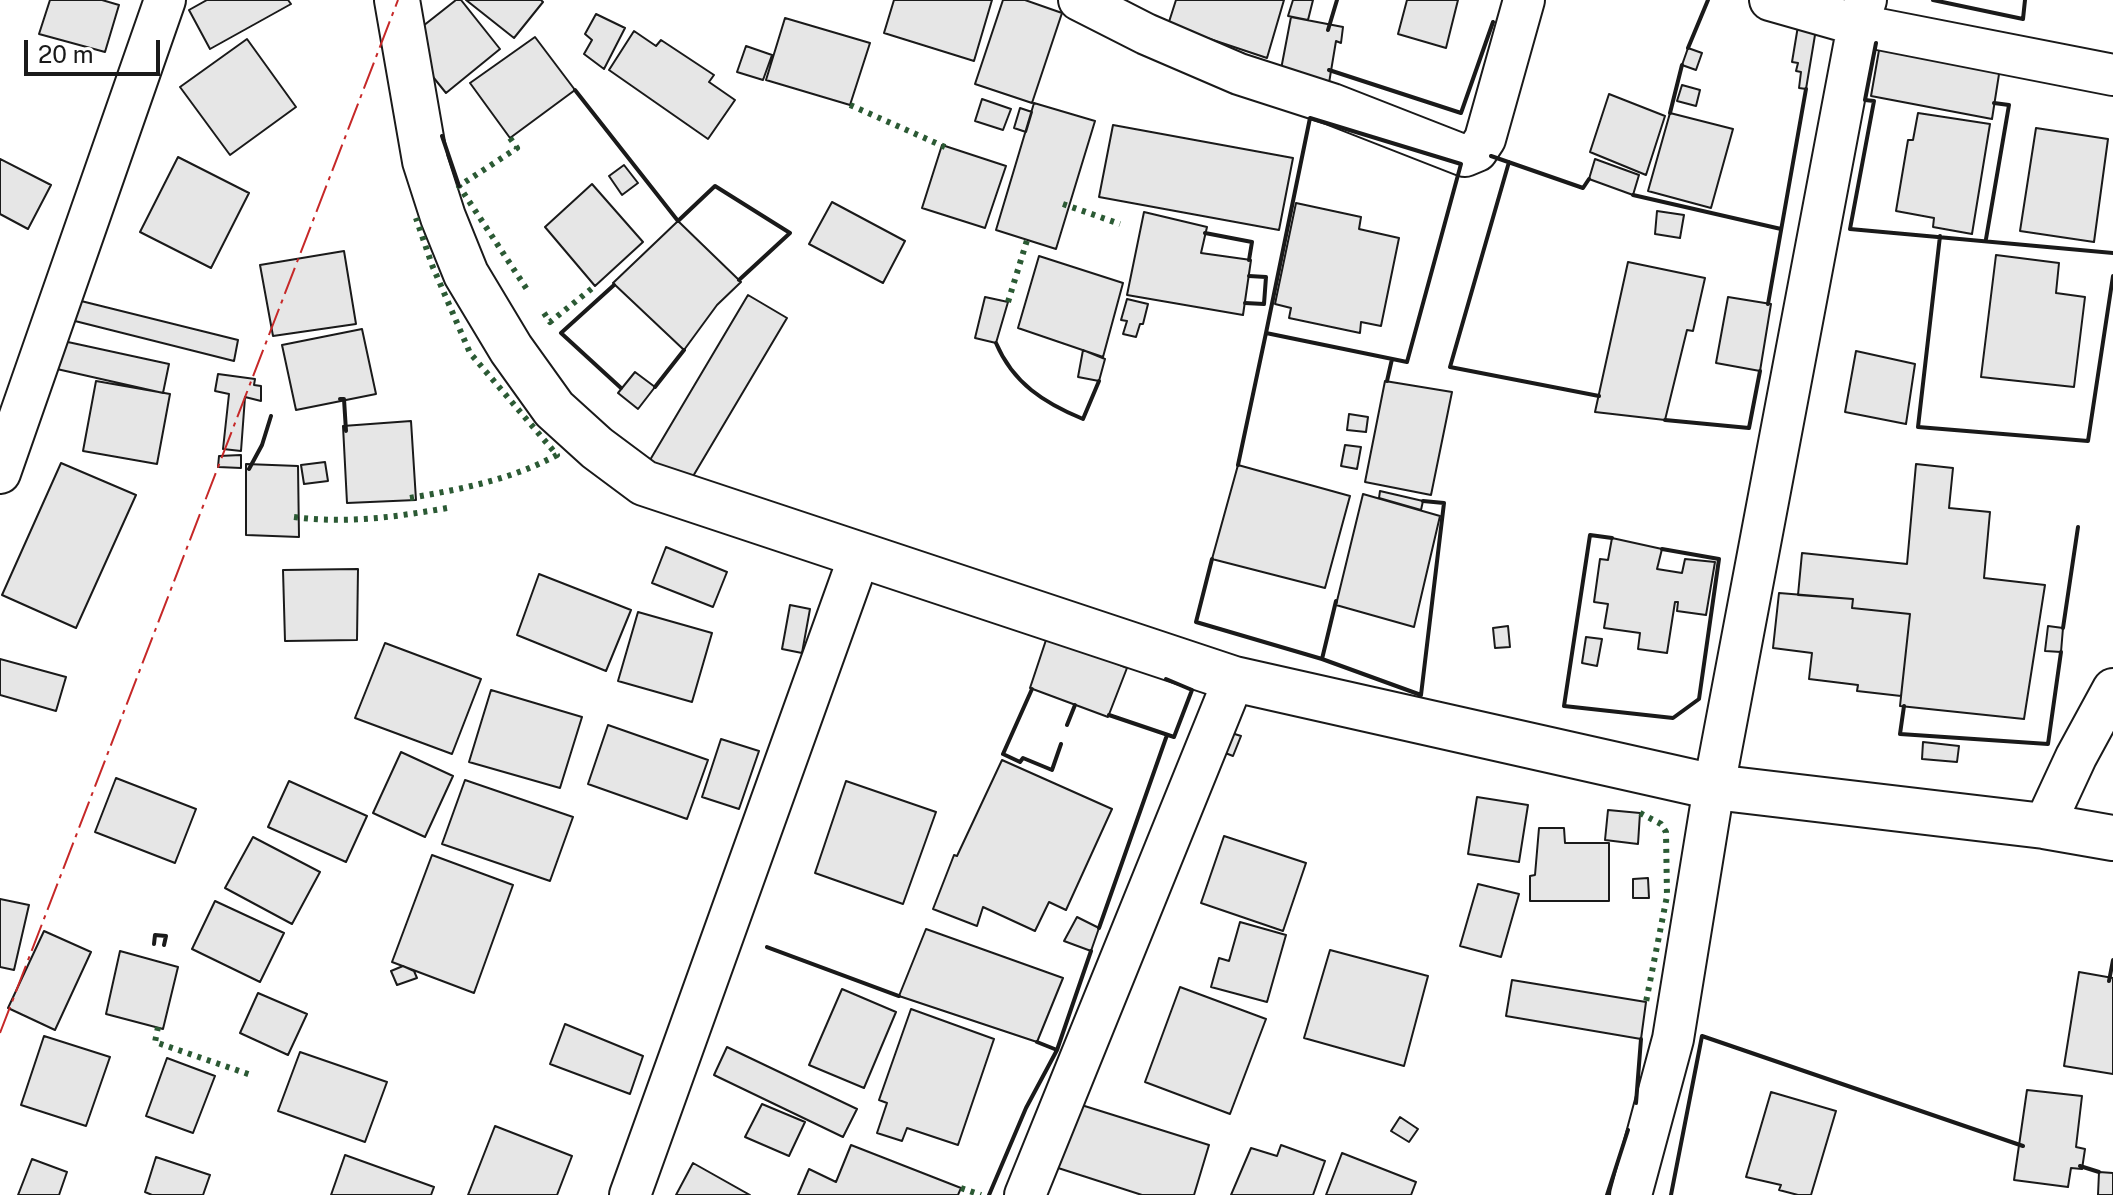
<!DOCTYPE html>
<html>
<head>
<meta charset="utf-8">
<style>
	body { margin:0 }
	#map { position:relative; width:2113px; height:1195px; overflow:hidden; background:#fff; font-family:"Public Sans",sans-serif }
	canvas { display:block }
	.scale { position:absolute; left:24px; top:40px; width:136px; height:36px; box-sizing:border-box; border:4px solid #1a1a1a; border-top:0; padding-left:10px; font-size:24px; line-height:28px; white-space:nowrap; color:#1a1a1a; -webkit-text-stroke:6px #fff; paint-order:stroke }
</style>
</head>
<body>
<div id="map">
<canvas width="2113" height="1195"></canvas>
<div class="scale">20 m</div>
</div>
<script>
const c = document.querySelector('canvas').getContext('2d');
c.lineJoin = 'round';
function fill(path, color) { c.fillStyle = color; c.fill(path, 'evenodd'); }
function trace(path, color, width, dash) { c.strokeStyle = color; c.lineWidth = width; c.lineCap = dash ? 'butt' : 'round'; c.setLineDash(dash || []); c.stroke(path); }
const building = new Path2D(`
	M50 0H102L119 5 105 52 39 34Z
	M207 0H288L291 4 210 49 189 10Z
	M456 0H461L500 49 446 93 404 41Z
	M466 0H541L543 2 514 38Z
	M894 0H992L974 61 884 33Z
	M1003 0H1025L1062 13 1032 103 975 84Z
	M1176 0H1284L1267 58 1168 25Z
	M1293 0H1313L1308 20 1288 16Z
	M1407 0H1458L1446 48 1398 34Z
	M596 14 625 28 604 69 584 54 592 40 585 34Z
	M1291 17 1343 27 1341 43 1336 41 1327 95 1278 85Z
	M785 18 870 43 850 105 766 80Z
	M1799 20 1817 23 1806 89 1799 88 1801 72 1796 71 1798 63 1792 62Z
	M634 31 656 46 661 40 714 75 709 82 735 100 708 139 609 70Z
	M1882 33 2002 55 1992 119 1871 96Z
	M535 37 575 90 510 138 470 83Z
	M247 39 296 107 230 155 180 87Z
	M746 46 772 55 763 80 737 72Z
	M1688 48 1702 53 1696 70 1682 65Z
	M1682 85 1700 90 1696 106 1677 101Z
	M1609 94 1665 116 1646 175 1590 152Z
	M982 99 1011 109 1003 130 975 121Z
	M1034 103 1095 121 1056 249 996 230Z
	M1020 108 1032 112 1026 132 1014 128Z
	M1670 113 1733 129 1711 208 1648 191Z
	M1918 113 1990 124 1972 234 1933 227 1934 218 1896 211 1908 140H1913Z
	M1113 125 1293 158 1279 230 1099 197Z
	M2036 128 2108 139 2094 242 2020 231Z
	M942 145 1006 166 985 228 922 208Z
	M178 157 249 193 211 268 140 232Z
	M0 159 51 185 28 229 0 214Z
	M1595 159 1639 175 1633 195 1589 179Z
	M624 165 638 183 622 195 609 176Z
	M592 184 643 242 595 286 545 227Z
	M832 202 905 241 883 283 809 244Z
	M1296 203 1361 217 1359 229 1399 238 1381 326 1361 322 1360 333 1289 318 1291 308 1275 304Z
	M1657 211 1684 215 1680 238 1655 234Z
	M1144 212 1207 227 1201 253 1251 260 1243 315 1127 295Z
	M678 221 741 282 717 305 684 350 613 283Z
	M344 251 356 324 273 336 260 265Z
	M1996 255 2059 263 2056 293 2085 297 2074 387 1981 377Z
	M1039 256 1123 283 1103 357 1018 328Z
	M1628 262 1705 278 1693 331 1687 330 1665 420 1595 412Z
	M748 295 787 318 689 483 650 460Z
	M65 297 238 340 234 361 59 317Z
	M985 297 1008 302 996 343 975 338Z
	M1728 297 1771 304 1760 371 1716 363Z
	M1127 299 1148 304 1143 324H1140L1136 337 1123 334 1127 321 1121 320Z
	M362 329 376 394 296 410 282 345Z
	M54 339 169 364 163 393 48 367Z
	M1083 350 1105 359 1099 381 1078 377Z
	M1856 351 1915 364 1906 424 1845 412Z
	M635 372 655 387 638 409 618 393Z
	M218 374 255 379 254 385 261 386V401L245 397 241 451 223 449 229 394 215 391Z
	M96 381 170 394 157 464 83 451Z
	M1385 381 1452 392 1431 495 1365 482Z
	M1349 414 1368 417 1366 432 1347 430Z
	M411 421 416 500 347 503 343 426Z
	M1345 445 1361 447 1357 469 1341 466Z
	M241 455V468L218 467 219 456Z
	M325 462 328 481 304 484 301 465Z
	M61 463 136 495 76 628 2 595Z
	M246 464 298 466 299 537 246 535Z
	M1916 464 1953 468 1949 508 1990 512 1984 578 2045 585 2024 719 1900 706 1910 614 1852 608 1853 599 1798 595 1802 553 1907 564Z
	M1238 465 1350 496 1325 588 1212 559Z
	M1380 491 1423 501 1421 510 1379 498Z
	M1363 494 1440 516 1414 627 1336 605Z
	M1612 538 1662 549 1657 569 1682 573 1685 559 1715 562 1706 615 1677 611 1678 602H1675L1667 653 1638 649 1640 633 1604 628 1608 604 1594 602 1600 559 1608 560Z
	M666 547 727 572 713 607 652 583Z
	M358 569 357 640 285 641 283 570Z
	M539 574 631 610 606 671 517 635Z
	M1779 593 1853 599 1852 608 1910 614 1901 696 1857 691 1858 685 1809 679 1812 653 1773 648Z
	M790 605 810 609 802 653 782 649Z
	M638 612 712 633 692 702 618 681Z
	M1508 626 1510 647 1495 648 1493 628Z
	M2048 626 2063 628 2061 652 2045 651Z
	M1048 634 1127 668 1108 717 1030 688Z
	M1586 637 1602 639 1597 666 1582 663Z
	M385 643 481 679 452 754 355 718Z
	M0 659 66 677 56 711 0 695Z
	M491 690 582 717 560 788 469 762Z
	M608 725 708 760 687 819 588 784Z
	M1219 729 1241 736 1233 756 1215 749Z
	M721 739 759 751 739 809 702 797Z
	M1923 742 1959 746 1957 762 1922 759Z
	M401 752 453 776 425 837 373 813Z
	M1002 760 1112 809 1066 910 1049 902 1035 931 983 907 977 926 933 909 954 855 957 856Z
	M116 778 196 809 175 863 95 832Z
	M465 780 573 817 550 881 442 844Z
	M289 781 367 816 346 862 268 827Z
	M846 781 936 812 903 904 815 873Z
	M1477 797 1528 805 1519 862 1468 854Z
	M1608 810 1640 813 1638 844 1605 840Z
	M1539 828H1564L1565 843H1609V901H1530V876L1535 875Z
	M1224 836 1306 863 1283 931 1201 903Z
	M253 837 320 872 292 924 225 888Z
	M432 855 513 885 474 993 392 962Z
	M1648 878 1649 898H1633V879Z
	M1478 884 1519 894 1501 957 1460 946Z
	M0 899 29 905 14 970 0 967Z
	M215 901 284 933 260 982 192 949Z
	M1077 917 1099 928 1091 951 1064 941Z
	M1240 922 1286 935 1267 1002 1211 987 1219 958 1229 961Z
	M926 929 1063 978 1037 1042 899 996Z
	M44 931 91 952 55 1030 8 1008Z
	M1330 950 1428 976 1404 1066 1304 1038Z
	M120 951 178 967 163 1029 106 1014Z
	M403 966 414 971 417 978 397 985 391 971Z
	M2079 972 2113 978V1074L2064 1066Z
	M1512 980 1646 1002 1641 1039 1506 1016Z
	M1180 987 1266 1019 1230 1114 1145 1082Z
	M842 989 896 1012 864 1088 809 1065Z
	M258 993 307 1014 288 1055 240 1033Z
	M911 1009 994 1039 958 1145 907 1128 902 1141 877 1133 887 1103 879 1100Z
	M565 1024 643 1056 630 1094 550 1064Z
	M44 1036 110 1057 86 1126 21 1105Z
	M727 1047 857 1109 843 1137 714 1075Z
	M300 1052 387 1082 365 1142 278 1111Z
	M167 1058 215 1076 193 1133 146 1116Z
	M2027 1090 2082 1096 2076 1147 2085 1149 2082 1169 2071 1168 2068 1187 2014 1180Z
	M1771 1092 1836 1111 1811 1195H1798L1779 1190 1781 1185 1746 1177Z
	M1075 1103 1209 1145 1194 1195H1142L1055 1167Z
	M762 1104 805 1122 789 1156 745 1137Z
	M1400 1117 1418 1129 1409 1142 1391 1131Z
	M495 1126 572 1156 557 1195H468Z
	M851 1145 961 1188 958 1195H798L809 1169 836 1182Z
	M1281 1145 1325 1161 1313 1195H1231L1251 1148 1277 1156Z
	M1342 1153 1416 1182 1411 1195H1326Z
	M345 1155 434 1187 431 1195H331Z
	M156 1157 210 1175 203 1195H152L145 1192Z
	M32 1159 67 1172 59 1195H18Z
	M693 1163 750 1195H676Z
	M2099 1172 2113 1173V1195H2098Z`);
const street = new Path2D(`
	M1079 0 1146 34 1239 74 1332 104 1465 156 1477 151 1485 139 1524 0
	M1770 0 1858 25 2113 75
	M0 473 165 0
	M2044 826 2076 757 2113 689
	M630 1195 860 554
	M1025 1195 1234 679
	M1631 1195 1673 1039 1714 787 1858 25 1866 0`);
const secondary = new Path2D(`
	M397 0 425 161 443 217 466 274 511 349 554 409 597 448 644 483 1234 679 1714 787 2044 826 2113 838`);
const hedge = new Path2D(`
	M850 105 945 147
	M510 138 517 148 459 186 528 291
	M1063 204 1120 224
	M1008 302 1028 237
	M544 313 550 322 595 286
	M410 498C461 489 511 480 557 455L470 353 432 265 416 218
	M294 517C347 524 395 517 447 508
	M1640 813 1661 824 1666 832 1667 896 1646 1002
	M158 1027 155 1042 254 1076
	M961 1188 981 1195`);
const wall = new Path2D(`
	M1933 0 2023 19 2025 0
	M1328 30 1337 0
	M1876 43 1865 100 1874 101 1850 229 2113 253
	M1688 48 1708 0
	M1329 70 1461 113 1493 22
	M575 90 678 221 715 186 790 233 739 280
	M1670 113 1682 65
	M1310 118 1461 164 1407 362 1266 333Z
	M442 136 459 186
	M1491 156 1583 188 1589 179
	M1509 162 1450 367 1599 396
	M1633 195 1781 229
	M1205 233 1252 242 1249 260
	M1940 236 1918 427 2088 441 2113 276
	M1986 239 2009 105 1994 103
	M614 285 561 333 621 388
	M1245 303 1264 304 1266 277 1249 276
	M1768 304 1806 89
	M996 343C1013 383 1044 403 1083 419L1099 381
	M1387 381 1392 359
	M655 387 684 350
	M340 399H344L346 431
	M1665 420 1749 428 1760 371
	M1238 465 1266 333
	M249 469 262 445 271 416
	M1612 538 1590 535 1564 706 1673 718 1699 699 1719 559 1662 549
	M1212 559 1196 622 1322 659
	M1336 601 1322 659 1421 695 1444 503 1423 501
	M2063 628 2078 527
	M1032 689 1003 754 1020 762 1023 758 1052 770 1061 744
	M1904 706 1900 734 2048 744 2061 652
	M1109 715 1174 737 1192 690 1166 679
	M1067 725 1075 705
	M1099 928 1167 735
	M154 944 155 935 166 936 164 945
	M767 947 899 996
	M2109 981 2113 960
	M1037 1042 1057 1050 1091 951
	M1636 1103 1641 1039
	M2080 1166 2099 1172
	M989 1195 1026 1108 1057 1050
	M1607 1195 1628 1130
	M1671 1195 1702 1036 2023 1146`);
const power = new Path2D(`
	M0 1033 398 0`);
fill(building, '#e6e6e6');
trace(building, '#1a1a1a', 2);
trace(street, '#1a1a1a', 44);
trace(secondary, '#1a1a1a', 48);
trace(street, '#fff', 40);
trace(secondary, '#fff', 44);
trace(hedge, '#2b5a34', 6, [4, 6]);
trace(wall, '#1a1a1a', 4);
trace(power, '#c62828', 2, [28, 6, 4, 6]);
</script>
</body>
</html>
